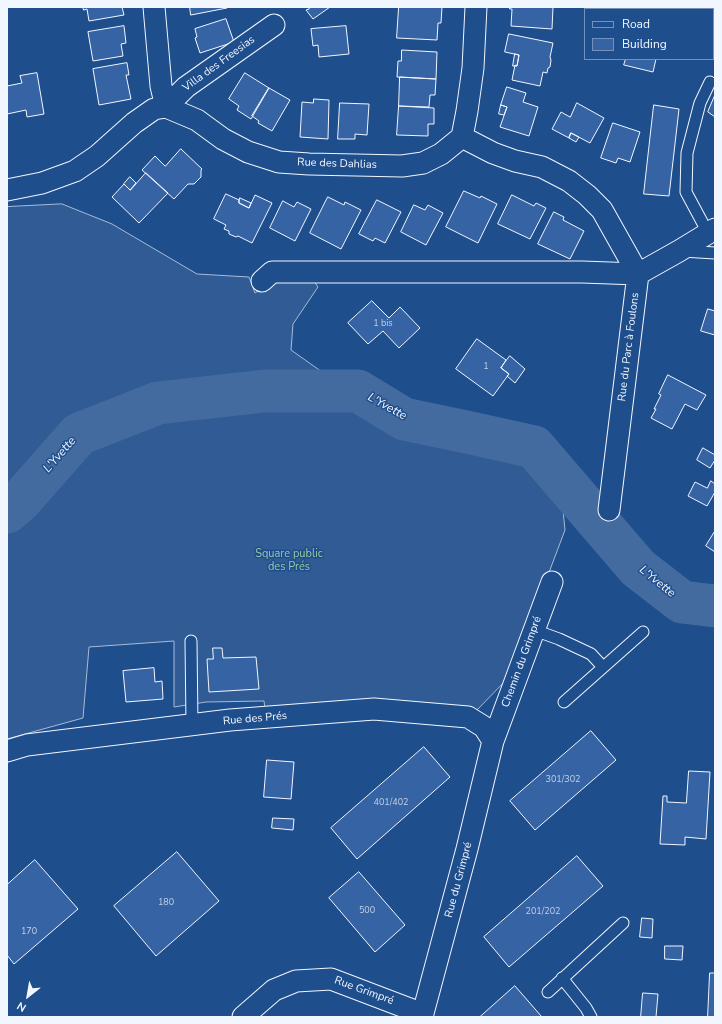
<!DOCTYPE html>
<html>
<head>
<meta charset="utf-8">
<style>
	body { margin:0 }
	#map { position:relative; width:722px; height:1024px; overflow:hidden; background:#1f4e8c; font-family:"Nunito Sans",sans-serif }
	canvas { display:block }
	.frame { position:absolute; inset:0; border:8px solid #f2f6ff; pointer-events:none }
	.legend { position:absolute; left:584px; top:8px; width:130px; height:52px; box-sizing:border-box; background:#1f4e8c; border:1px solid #7391ba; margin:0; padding:5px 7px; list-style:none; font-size:12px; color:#f2f6ff }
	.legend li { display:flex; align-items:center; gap:8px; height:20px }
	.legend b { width:20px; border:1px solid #7391ba }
	.north { position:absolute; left:8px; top:976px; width:40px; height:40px; -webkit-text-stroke:3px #1f4e8c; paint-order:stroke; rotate:211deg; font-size:11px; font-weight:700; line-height:16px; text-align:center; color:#f2f6ff }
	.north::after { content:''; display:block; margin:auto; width:14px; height:18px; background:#f2f6ff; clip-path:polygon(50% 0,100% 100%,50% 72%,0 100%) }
</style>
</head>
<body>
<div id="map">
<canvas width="722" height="1024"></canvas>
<div class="frame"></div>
<ul class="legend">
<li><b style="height:5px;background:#1f4e8c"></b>Road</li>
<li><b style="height:11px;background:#3563a3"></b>Building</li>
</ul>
<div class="north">N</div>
</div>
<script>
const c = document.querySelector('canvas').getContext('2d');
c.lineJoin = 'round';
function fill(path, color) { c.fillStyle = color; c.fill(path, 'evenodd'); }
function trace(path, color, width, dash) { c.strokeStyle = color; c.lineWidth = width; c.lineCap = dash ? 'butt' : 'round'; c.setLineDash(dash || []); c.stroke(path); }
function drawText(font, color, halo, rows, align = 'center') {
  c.font = font + ' "Nunito Sans",sans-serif'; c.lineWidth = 3; c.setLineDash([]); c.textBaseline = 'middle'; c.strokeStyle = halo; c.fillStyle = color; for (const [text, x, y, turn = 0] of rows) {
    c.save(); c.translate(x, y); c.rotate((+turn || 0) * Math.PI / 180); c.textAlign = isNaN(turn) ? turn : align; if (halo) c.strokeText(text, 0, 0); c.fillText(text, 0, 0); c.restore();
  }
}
const built = new Path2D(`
	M62 204 112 224 197 274 249 277 255 293 279 277 312 278 318 287 293 324 291 350 359 398 407 427 530 456 561 490 565 530 510 676 476 711 265 709 264 701 206 702 174 707V641L89 647 83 718 7 739V207Z`);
const river = new Path2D(`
	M7 512 20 501 79 434 158 403 265 391H358L404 419 471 433 534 447 638 568 682 602 715 606`);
const building = new Path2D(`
	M83 7H122L124 15 89 21 87 9 84 10Z
	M190 7H226L227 8 191 15Z
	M308 7H330L313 19 306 10 309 9Z
	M399 7H442L441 23H438L437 40 397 38Z
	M510 7H553L552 29 511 26 512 9H510Z
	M713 18 715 19V50H713Z
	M226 19 234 42 200 53 195 38 197 37 195 29Z
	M124 26 126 43 121 44 123 56 93 61 88 32Z
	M346 26 349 54 319 57 318 45 313 46 311 29Z
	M509 34 553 43 550 57 551 60 550 67 548 68 547 73 543 72 540 86 512 80 515 65 517 66 519 55 505 52Z
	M402 50 437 52 436 79 397 77 398 61H401Z
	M515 54 519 55 517 66H513Z
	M626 59H656L653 72 624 65Z
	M127 63 129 75H126L131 99 99 105 93 69Z
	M37 73 44 114 27 117 26 110 7 114V86L22 83 20 76Z
	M245 73 269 88 251 119 237 110 239 106 229 99Z
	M400 77 436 79 435 95H430L429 107 399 106Z
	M507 87 526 93 523 102 538 107 529 136 500 127 507 107 501 105Z
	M269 88 290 100 272 131 258 123 259 121 252 116Z
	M715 95V117L708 112Z
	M314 99 329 100 328 139 300 137 302 102 313 103Z
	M340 103 369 104 367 135 355 134V139H338Z
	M577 103 604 118 590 143 571 133 569 138 552 129 561 112 570 117Z
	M501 105 507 107 504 115 499 114Z
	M654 105 679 109 669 196 644 194Z
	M399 106 434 108V124H428V136L397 135Z
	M613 123 640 132 630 162 618 158 616 163 601 158Z
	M571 133 579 137 576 142 569 138Z
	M181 149 202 169 201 170V177L194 184H188L174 199 142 170 155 156 165 166Z
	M146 173 168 193 139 223 112 197 124 184 130 190Z
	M130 177 136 183 130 190 124 184Z
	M464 191 480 198 481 196 497 204 478 243 446 227Z
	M226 194 239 200V203L249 208 255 195 272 203 252 243 238 236 236 237 229 234V231L224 229 226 225 214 219Z
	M512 195 534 206 536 203 546 208 530 239 498 224Z
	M328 197 344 205 345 202 361 210 341 249 310 233Z
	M240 198 251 203 249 208 239 203Z
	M377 200 401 212 385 243 375 238 373 241 359 234Z
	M283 201 294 207 297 202 311 209 295 241 270 228Z
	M414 205 425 210 428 205 443 213 426 245 401 232Z
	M554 212 564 217 563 220 584 231 570 259 538 244Z
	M372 301 389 318 400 307 420 328 399 348 383 331 368 344 348 323Z
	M708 309 715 311V335L701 331Z
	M477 339 506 360 501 368 509 374 493 396 456 369Z
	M510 356 525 369 515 383 507 376 509 374 501 368Z
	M668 375 706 395 697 410 685 404 672 429 651 418 656 409H654L661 395 659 394Z
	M703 448 715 455V460L710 468 697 460Z
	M711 481 715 484V492L707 506 688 496 695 482 707 488Z
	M715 531V552L706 546Z
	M213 648H222L223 658 256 657 259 689 209 692 207 659H213Z
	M154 668 155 682 162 681 163 699 126 702 123 671Z
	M591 731 616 760 535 830 510 801Z
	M424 747 450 777 357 859 331 828Z
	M267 760 294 762 291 799 264 797Z
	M689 771 710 772 706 839 685 837V845L660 844 663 796H667V802L686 803Z
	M273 818 294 819 293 830 272 828Z
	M177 852 219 901 156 956 114 906Z
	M577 856 603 886 509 967 484 937Z
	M35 860 78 909 14 964 7 955V885Z
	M359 872 405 925 375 952 329 898Z
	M642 918 653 919 652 938 640 937Z
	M665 946H683L682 960 665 959Z
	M710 973H715V1017H708Z
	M515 986 542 1017H480Z
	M643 993 658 994 656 1017H641Z`);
const lane = new Path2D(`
	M708 233 686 192 687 153 700 103 710 82
	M682 251 715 253
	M534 630 559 639 591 654 603 667
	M191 641 192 725
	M564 702 643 632
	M562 978 586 1008 591 1017
	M548 992 623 923`);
const street = new Path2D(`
	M154 7 161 86 166 107
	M166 107 186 87 274 25
	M462 137 493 153 515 161 542 167 569 181 587 195 602 210 638 274
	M462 137 467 111 473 68 476 7
	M7 190 42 183 75 171 97 156 134 123 154 109 166 107 197 120 223 139 248 152 279 162 309 164 402 166 423 163 441 154 462 137
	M638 274 679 251 715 229
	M262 281 272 272H582L638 274
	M609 510 638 274
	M7 751 27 745 230 720 374 709 468 717 484 727 493 741
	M243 1017 274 990 296 981 331 979 423 1014
	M422 1017 467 849 493 741 552 582`);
const numberNames = [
	["1 bis",383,324],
	["1",486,367],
	["301/302",563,780],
	["401/402",391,803],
	["180",166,903],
	["500",367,911],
	["201/202",543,912],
	["170",29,932]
];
const streetNames = [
	["Villa des Freesias",219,64,-36],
	["Rue des Dahlias",337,164,2],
	["Rue du Parc à Foulons",629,347,-83],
	["Chemin du Grimpré",522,662,-70],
	["Rue des Prés",255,719,-5],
	["Rue du Grimpré",459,880,-75],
	["Rue Grimpré",364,991,20]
];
const parkNames = [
	["Square public",289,554],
	["des Prés",289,567]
];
const waterNames = [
	["L'Yvette",387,407,29],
	["L'Yvette",60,455,-49],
	["L'Yvette",657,582,39]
];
fill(built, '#305b95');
trace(built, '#a8bbd7', 1);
trace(river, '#446ba0', 43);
fill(building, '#3563a3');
trace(building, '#f2f6ff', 1);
trace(lane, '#f2f6ff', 13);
trace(street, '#f2f6ff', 23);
trace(lane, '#1f4e8c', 11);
trace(street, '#1f4e8c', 21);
drawText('9px', '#c3d1e8', null, numberNames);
drawText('11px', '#f2f6ff', '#1f4e8c', streetNames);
drawText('11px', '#97c8a6', '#1f4e8c', parkNames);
drawText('italic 12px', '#f2f6ff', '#1f4e8c', waterNames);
</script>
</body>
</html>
